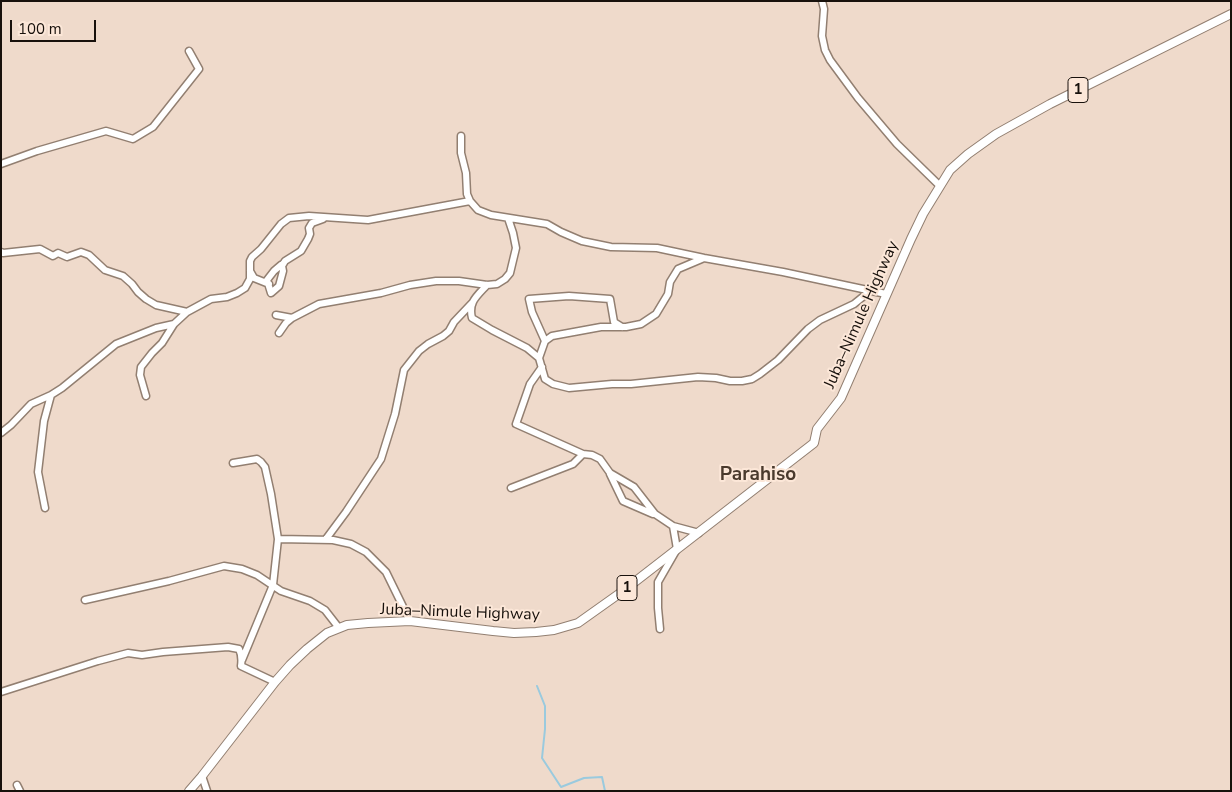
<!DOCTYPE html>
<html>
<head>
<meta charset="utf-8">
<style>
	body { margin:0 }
	#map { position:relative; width:1232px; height:792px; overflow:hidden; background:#efdacb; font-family:"Nunito Sans",sans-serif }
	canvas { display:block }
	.frame { position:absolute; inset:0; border:2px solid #18110c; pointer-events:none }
	.scale { position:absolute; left:10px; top:20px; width:86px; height:22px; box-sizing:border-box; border:2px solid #18110c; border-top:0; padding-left:6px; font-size:15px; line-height:18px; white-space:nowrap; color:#18110c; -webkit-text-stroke:4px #fce7d8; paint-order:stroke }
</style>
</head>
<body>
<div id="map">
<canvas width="1232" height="792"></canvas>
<div class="frame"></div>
<div class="scale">100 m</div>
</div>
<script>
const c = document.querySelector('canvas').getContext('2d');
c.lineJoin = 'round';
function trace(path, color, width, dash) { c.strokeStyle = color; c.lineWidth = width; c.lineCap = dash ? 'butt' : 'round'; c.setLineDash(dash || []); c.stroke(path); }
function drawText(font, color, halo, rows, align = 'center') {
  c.font = font + ' "Nunito Sans",sans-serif'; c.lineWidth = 4; c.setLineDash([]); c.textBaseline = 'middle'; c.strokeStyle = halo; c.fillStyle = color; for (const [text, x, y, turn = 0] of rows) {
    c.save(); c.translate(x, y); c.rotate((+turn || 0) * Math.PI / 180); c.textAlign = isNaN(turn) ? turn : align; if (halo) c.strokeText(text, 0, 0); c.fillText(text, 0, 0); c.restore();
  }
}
const stream = new Path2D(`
	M537 686 545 706V729L542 758 561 787 584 778 602 777 605 791`);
const minor = new Path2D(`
	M822 1 824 9 822 36 825 50 830 60 858 98 897 144 940 186
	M461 136V153L466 173 467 194 470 201
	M1 164 37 151 106 131 133 139 153 127 199 69 189 51
	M1 252 3 253 40 249 53 256 58 253 67 257 81 252 89 255 105 270 123 276 132 284 138 292 146 299 156 305 187 312
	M282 266 281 265 274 271 267 280 271 293 279 286 283 271 282 266 285 261 301 251 308 239 310 234 309 228 312 223 323 219
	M250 271 254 278 269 284
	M487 285C477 296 468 302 472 318L492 330 527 348 539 358
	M276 315 292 318
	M622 327 614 322 610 299 569 296 529 299 532 312 545 341 552 336 601 327H626L641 324 656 314 668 294 670 282 678 269 704 258
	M279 333 286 323 292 318 319 304 381 293 410 285 436 281H459L487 285 497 284 505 279 510 273 516 248 513 233 508 218
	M545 341 539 358 545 379 553 384 569 388 612 384H631L698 377 716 378 730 381H742L752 379 760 374 778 360 808 329 820 320 854 304 870 291
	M542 367 530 384 516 424 583 454 592 455 600 459 610 473 634 487 655 514 673 526 677 549 658 582V608L660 629
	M146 396 140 375 141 367 152 353 162 343 174 324
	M1 433 11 425 31 404 51 395
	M233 463 257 459 261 462 265 467 271 494 278 539
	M610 474 623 501 653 514
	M511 488 573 464 583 454
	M45 508 38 472 44 421 51 395 62 388 116 344 156 328 174 324 187 312 211 299 227 297 237 293 245 288 250 279V261L252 257 261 249 281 224 289 218 309 216 368 220 470 201 478 210 491 215 547 224 561 232 582 241 611 247 657 248 704 258 783 272 886 294
	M673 526 699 533
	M326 539 346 512 381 459 395 414 404 370 419 351 428 344 443 336 449 331 454 322 472 303
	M85 600 169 581 224 566 242 569 257 575 281 591 310 601 325 610 339 628
	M242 660 273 585 278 539 333 540 351 544 366 552 386 572 410 621
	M1 692 98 661 128 653 142 655 163 652 228 647 239 649C242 655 242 659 241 666L275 682
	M202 776 207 791
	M17 785 20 791`);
const major = new Path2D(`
	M189 791 202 776 275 682 290 665 307 649 327 633 347 625 368 623 410 621 493 631 514 633 536 632 554 630 578 623 623 591 814 443 817 429 841 398 911 239 923 214 950 170 968 154 996 134 1050 104 1231 14`);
const shields = [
	[1078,90,20],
	[627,588,20]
];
const shieldNames = [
	["1",1078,90],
	["1",627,588]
];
const streetNames = [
	["Juba–Nimule Highway",862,315,-66],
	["Juba–Nimule Highway",460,613,2]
];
const quarterNames = [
	["Parahiso",758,475]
];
trace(stream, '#9acade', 2);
trace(minor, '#927f71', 9);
trace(major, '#927f71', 10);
trace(minor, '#fff', 6);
trace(major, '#fff', 8);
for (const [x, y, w] of shields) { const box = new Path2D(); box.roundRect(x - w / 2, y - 12.5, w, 25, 4); c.fillStyle = '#fce7d8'; c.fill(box); trace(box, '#18110c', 1); }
drawText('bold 15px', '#18110c', null, shieldNames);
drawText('16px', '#18110c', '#fce7d8', streetNames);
drawText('bold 19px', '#4a3a2d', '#fce7d8', quarterNames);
</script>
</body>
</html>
